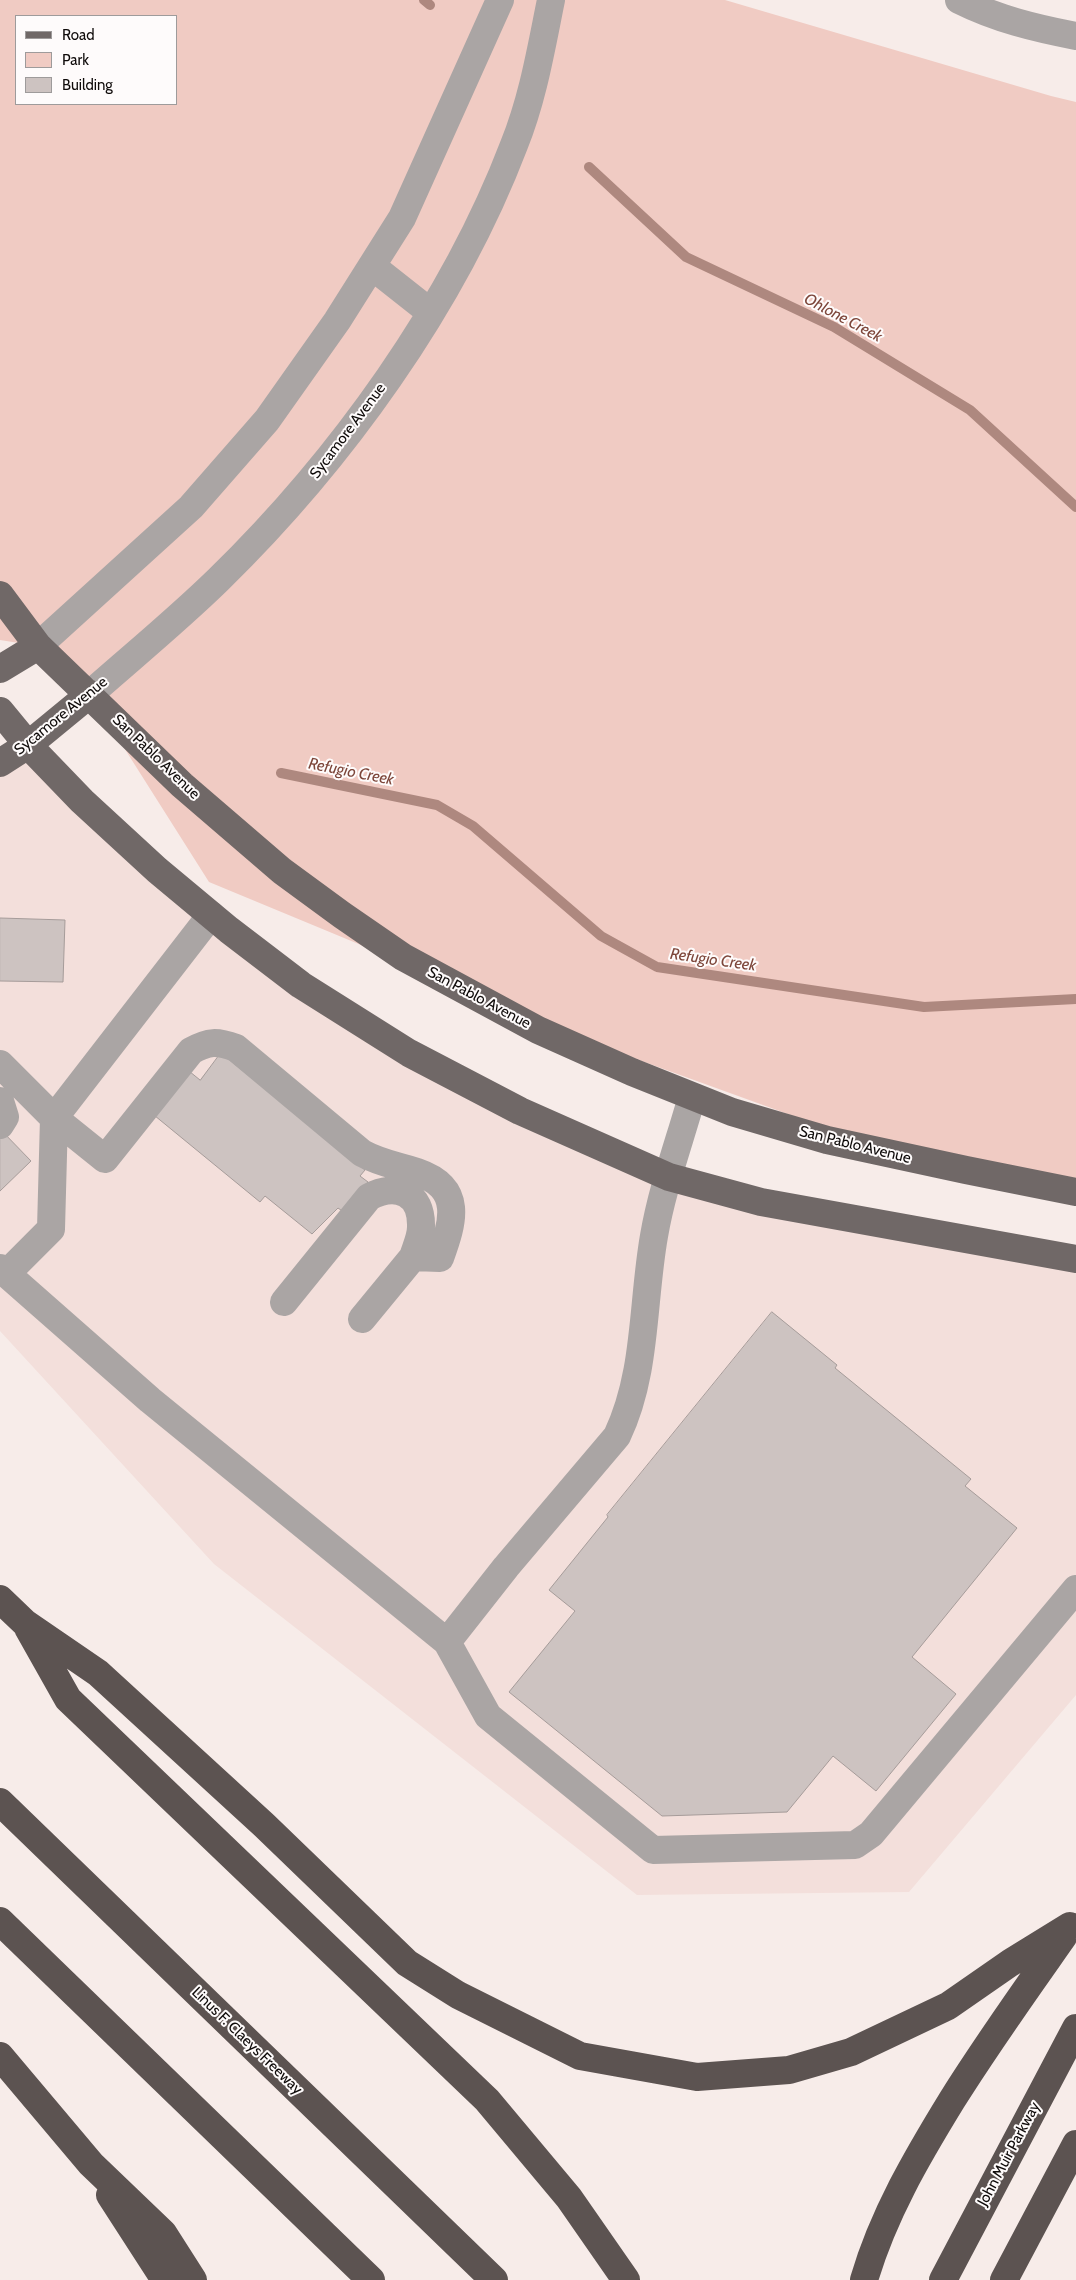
<!DOCTYPE html>
<html>
<head>
<meta charset="utf-8">
<style>
	body { margin:0 }
	#map { position:relative; width:1076px; height:2280px; overflow:hidden; background:#f7ece9; font-family:Cabin,sans-serif }
	canvas { display:block }
	.legend { position:absolute; left:15px; top:15px; width:162px; height:90px; box-sizing:border-box; background:#fefbfb; border:1px solid #9e9b9b; margin:0; padding:6px 9px; list-style:none; font-size:15px; color:#0f0b0a }
	.legend li { display:flex; align-items:center; gap:10px; height:25px }
	.legend b { width:25px; border:1px solid #9e9b9b }
</style>
</head>
<body>
<div id="map">
<canvas width="1076" height="2280"></canvas>
<ul class="legend">
<li><b style="height:6px;background:#706867"></b>Road</li>
<li><b style="height:14px;background:#f0cbc3"></b>Park</li>
<li><b style="height:14px;background:#cdc3c1"></b>Building</li>
</ul>
</div>
<script>
const c = document.querySelector('canvas').getContext('2d');
c.lineJoin = 'round';
function fill(path, color) { c.fillStyle = color; c.fill(path, 'evenodd'); }
function trace(path, color, width, dash) { c.strokeStyle = color; c.lineWidth = width; c.lineCap = dash ? 'butt' : 'round'; c.setLineDash(dash || []); c.stroke(path); }
function drawText(font, color, halo, rows, align = 'center') {
  c.font = font + ' Cabin,sans-serif'; c.lineWidth = 4; c.setLineDash([]); c.textBaseline = 'middle'; c.strokeStyle = halo; c.fillStyle = color; for (const [text, x, y, turn = 0] of rows) {
    c.save(); c.translate(x, y); c.rotate((+turn || 0) * Math.PI / 180); c.textAlign = isNaN(turn) ? turn : align; if (halo) c.strokeText(text, 0, 0); c.fillText(text, 0, 0); c.restore();
  }
}
const built = new Path2D(`
	M28 745 301 985 669 1177 1076 1259V1695L909 1892 637 1895 214 1564 0 1331V768Z`);
const green = new Path2D(`
	M0 0H725L1051 96 1076 102V1190L890 1151 636 1059 209 882 90 694 38 646 0 640ZM16 16H176V104H16Z`);
const stream = new Path2D(`
	M424 0 430 5
	M589 167 686 257 834 327 970 410 1076 507
	M281 773 437 805 473 826 601 936 657 967 924 1007 1076 999`);
const building = new Path2D(`
	M0 918 65 920 63 982 0 981Z
	M221 1053 365 1170 360 1176 368 1182 345 1213 338 1208 312 1234 265 1196 260 1202 149 1111 184 1067 200 1080Z
	M0 1129 31 1161 0 1191Z
	M772 1312 837 1365 835 1368 971 1479 965 1486 1017 1528 912 1657 956 1694 876 1791 833 1756 787 1812 662 1816 509 1692 575 1611 549 1590 608 1517 607 1515Z`);
const minor = new Path2D(`
	M959 0C997 19 1035 28 1076 36
	M373 267 430 312
	M38 646 191 507 267 420 337 321 402 218 500 0
	M90 694C133 656 177 620 218 580 340 461 453 305 514 145 533 98 541 49 551 0
	M0 1064 54 1118 105 1159 191 1051C209 1041 217 1041 236 1048L362 1153C382 1164 397 1165 417 1172 464 1188 453 1222 440 1258L413 1257 362 1319
	M0 1101 5 1117 0 1125
	M0 1268 150 1400 447 1642 488 1716 653 1850 855 1845 871 1834 1076 1589
	M6 1274 51 1229 54 1118 211 915
	M284 1302 369 1197C397 1182 422 1193 421 1227 421 1237 416 1247 413 1257
	M447 1642 506 1567 617 1436C647 1373 642 1304 654 1236 662 1189 679 1143 692 1097`);
const major = new Path2D(`
	M0 595 38 646 182 785 282 871 342 915 403 957 538 1030 632 1072 732 1112 827 1140 966 1170 1076 1192
	M0 669 38 646
	M0 711 28 745 82 801 157 870 229 930 301 985 409 1053 520 1111 669 1177 761 1202 1076 1259
	M0 763 28 745 90 694`);
const highway = new Path2D(`
	M0 1599 25 1623 98 1673 264 1825 407 1963 458 1995 580 2056 697 2077 789 2070 851 2052 948 2006 1010 1963 1070 1926
	M28 1628 68 1699 487 2100 569 2198 626 2280
	M0 1802 494 2280
	M0 1921 371 2280
	M0 2056 91 2164 163 2233 193 2280
	M110 2195 165 2280
	M864 2280C883 2215 917 2157 952 2100 987 2044 1025 1991 1063 1937
	M943 2280 1076 2028
	M1004 2280 1076 2144`);
const streetNames = [
	["Sycamore Avenue",348,431,-53],
	["Sycamore Avenue",61,716,-39],
	["San Pablo Avenue",156,757,44],
	["San Pablo Avenue",479,998,28],
	["San Pablo Avenue",855,1145,14],
	["Linus F. Claeys Freeway",247,2041,44],
	["John Muir Parkway",1009,2154,-62]
];
const waterNames = [
	["Ohlone Creek",843,318,28],
	["Refugio Creek",351,772,11],
	["Refugio Creek",713,960,8]
];
fill(built, '#f3dfdb');
fill(green, '#f0cbc3');
trace(stream, '#ae887f', 10);
fill(building, '#cdc3c1');
trace(building, '#a69c9a', 1);
trace(minor, '#aaa5a4', 28);
trace(major, '#706867', 28);
trace(highway, '#5c5351', 28);
drawText('15px', '#0f0b0a', '#fefbfb', streetNames);
drawText('italic 16px', '#7d463a', '#fefbfb', waterNames);
</script>
</body>
</html>
